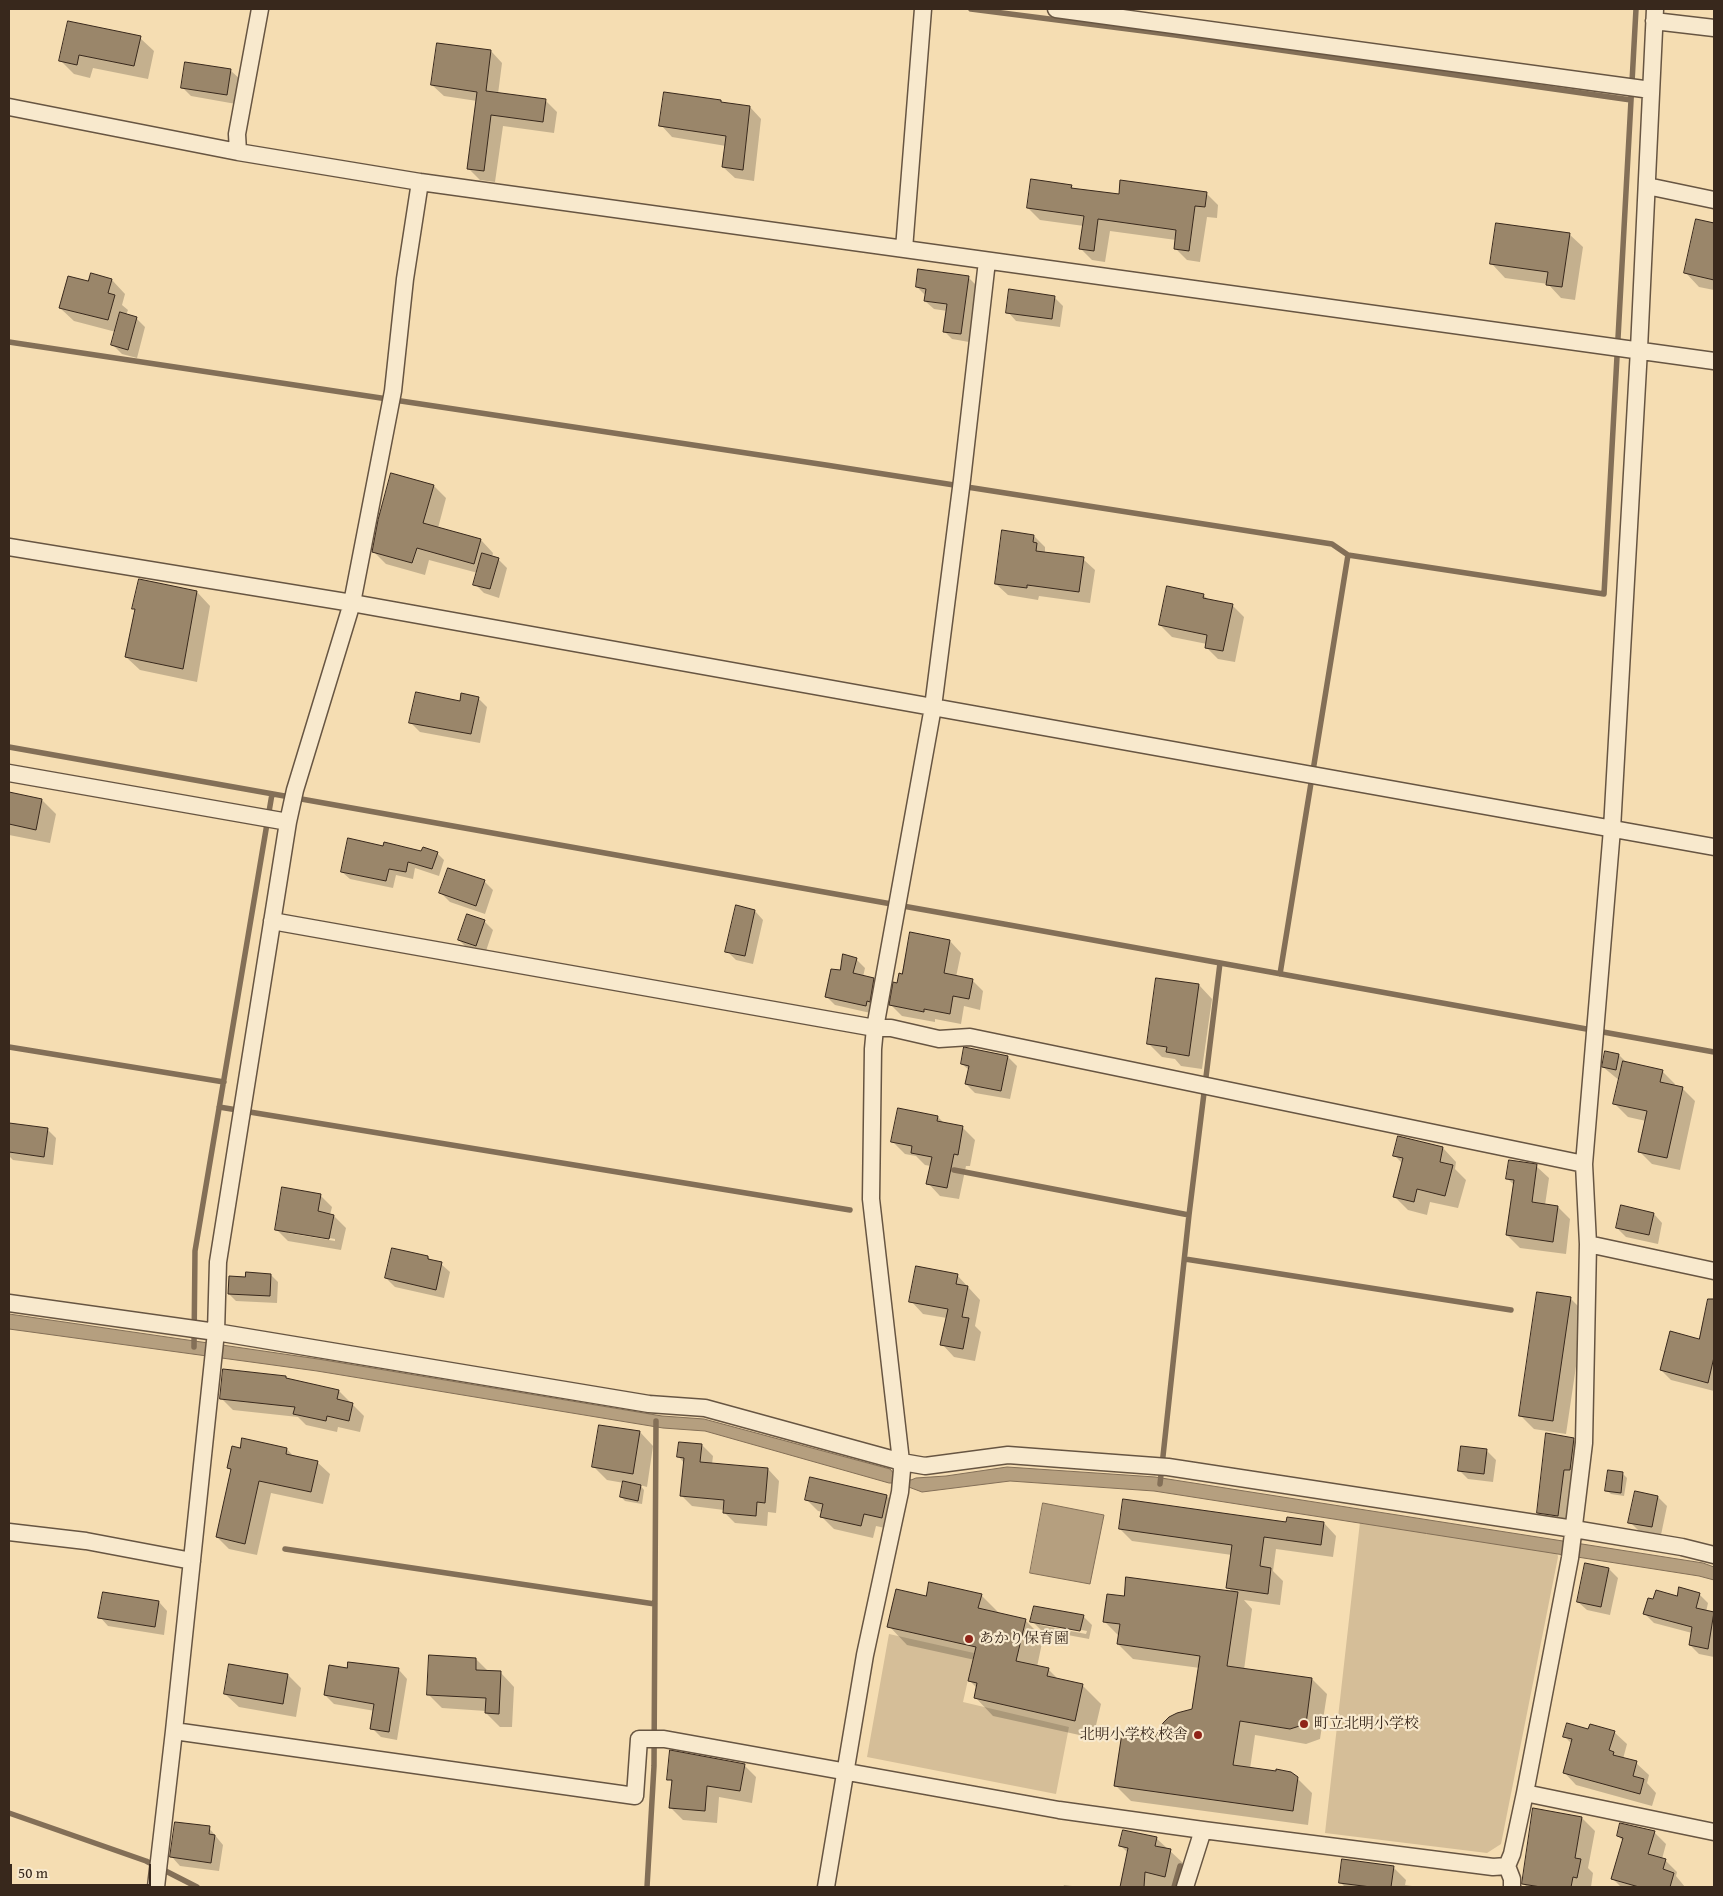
<!DOCTYPE html>
<html>
<head>
<meta charset="utf-8">
<style>
	body { margin:0 }
	#map { position:relative; width:1723px; height:1896px; overflow:hidden; background:#f5ddb2; font-family:"Gentium Book Plus",serif }
	canvas { display:block }
	.frame { position:absolute; inset:0; border:10px solid #38281c; pointer-events:none }
	.scale { position:absolute; left:10px; top:1864px; width:141px; height:22px; box-sizing:border-box; border:2px solid #38281c; border-top:0; padding-left:6px; font-size:15px; line-height:18px; white-space:nowrap; color:#38281c; -webkit-text-stroke:4px #f8e9cd; paint-order:stroke }
</style>
</head>
<body>
<div id="map">
<canvas width="1723" height="1896"></canvas>
<div class="frame"></div>
<div class="scale">50 m</div>
</div>
<script>
const c = document.querySelector('canvas').getContext('2d');
c.lineJoin = 'round';
function fill(path, color) { c.fillStyle = color; c.fill(path, 'evenodd'); }
function trace(path, color, width, dash) { c.strokeStyle = color; c.lineWidth = width; c.lineCap = dash ? 'butt' : 'round'; c.setLineDash(dash || []); c.stroke(path); }
function drawText(font, color, halo, rows, align = 'center') {
  c.font = font + ' "Gentium Book Plus","Noto Serif JP",serif'; c.lineWidth = 4.5; c.setLineDash([]); c.textBaseline = 'middle'; c.strokeStyle = halo; c.fillStyle = color; for (const [text, x, y, turn = 0] of rows) {
    c.save(); c.translate(x, y); c.rotate((+turn || 0) * Math.PI / 180); c.textAlign = isNaN(turn) ? turn : align; if (halo) c.strokeText(text, 0, 0); c.fillText(text, 0, 0); c.restore();
  }
}
const green = new Path2D(`
	M1360 1522 1557 1552 1558 1557 1501 1844 1487 1853 1325 1833Z
	M889 1634 974 1653 963 1702 1069 1727 1056 1794 867 1757Z`);
const water = new Path2D(`
	M9 1314 318 1359 662 1416 704 1419 890 1469 895 1475 911 1480 916 1478 946 1476 1007 1467 1155 1477 1703 1563 1714 1567V1580L1699 1576 1154 1491 1010 1481 922 1492 898 1483H889L705 1431 663 1428 317 1371 9 1329Z
	M1043 1503 1104 1515 1090 1584 1030 1573Z`);
const shadow = new Path2D(`
	M69 22 140 38 154 51 148 79 93 68 90 78 74 74 60 60Z
	M438 44 491 51 502 63 498 94 546 101 557 112 554 133 503 126 495 182 480 180 468 168 477 101 444 96 432 85Z
	M186 63 231 71 240 79 236 104 191 96 182 87Z
	M720 101 723 103 750 107 761 119 754 181 735 178 723 167 726 146 672 137 661 125Z
	M1071 186 1075 190 1120 195 1206 193 1218 205 1217 218 1207 217 1200 262 1187 260 1175 248 1176 240 1110 231 1105 262 1092 260 1080 248 1084 226 1040 220 1028 208Z
	M1697 221 1714 224V290L1699 287 1686 273Z
	M1569 234 1583 247 1575 300 1561 298 1548 284 1505 278 1492 264Z
	M91 275 112 280 125 294 122 305 128 310 126 315 136 318 145 327 137 358 122 354 113 345 116 332 74 321 60 308 89 283Z
	M968 277 977 286 969 342 952 339 944 331 947 311 934 309 925 301V295L917 287Z
	M1054 297 1063 306 1060 327 1016 321 1008 312Z
	M434 486 446 498 438 528 481 540 493 553 492 557 498 559 507 568 499 598 484 593 475 584 478 573 429 560 425 575 386 564 373 551Z
	M1034 536 1045 547V552L1083 559 1095 570 1090 603 1039 596 1038 600 1008 595 996 584Z
	M197 592 210 606 197 682 140 670 126 657 136 610 134 608Z
	M1203 595 1209 600 1232 605 1244 617 1235 662 1218 659 1206 647 1207 644 1172 637 1160 625Z
	M478 698 487 707 480 743 420 732 411 723 461 702Z
	M9 793 42 800 56 814 50 843 9 835Z
	M384 847 437 853 444 860 439 876 415 868 413 879 396 875 393 888 350 879 342 872Z
	M484 881 493 890 485 914 450 902 441 893Z
	M755 911 763 920 753 964 736 960 727 951Z
	M484 921 493 930 485 954 468 949 459 940Z
	M950 941 961 953 956 977 972 980 983 991 980 1010 964 1006 961 1024 935 1019V1022L902 1016 891 1005 903 975Z
	M856 959 865 968 863 977 873 979 882 988 875 1014 835 1005 826 996 841 972Z
	M1199 985 1212 999 1202 1069 1181 1066 1175 1059 1162 1057 1148 1043Z
	M1619 1055 1627 1063 1662 1071 1675 1084 1674 1087 1682 1088 1695 1101 1680 1170 1652 1164 1639 1151 1646 1121 1628 1117 1615 1104 1620 1081 1603 1067Z
	M1008 1057 1017 1066 1010 1099 975 1093 966 1084 969 1070 962 1064Z
	M899 1110 938 1117 945 1124 963 1128 975 1140 970 1166H966L959 1199 940 1196 928 1183 931 1166 925 1165 916 1156 905 1154 892 1141Z
	M9 1124 47 1129 56 1138 53 1165 13 1160 9 1156Z
	M1443 1148 1456 1162 1455 1169 1466 1180 1458 1208 1430 1202 1427 1215 1408 1210 1395 1197 1403 1164 1394 1155Z
	M1536 1166 1549 1178 1545 1205 1558 1207 1570 1219 1566 1254 1520 1248 1507 1235 1514 1185 1507 1178Z
	M320 1195 332 1207 330 1215 334 1216 346 1228 341 1250 288 1241 276 1229ZM288 1231 335 1239V1241L288 1233Z
	M1654 1214 1662 1223 1658 1244 1626 1237 1617 1228Z
	M428 1257 432 1262 441 1264 450 1272 444 1298 395 1287 386 1278Z
	M271 1275 278 1282 277 1303 236 1301 229 1294 247 1278Z
	M957 1275 980 1300 975 1326 981 1332 975 1361 954 1357 942 1344 947 1318 923 1314 911 1301Z
	M1570 1298 1584 1312 1566 1434 1534 1429 1520 1415Z
	M1705 1316 1714 1318V1391L1671 1380 1661 1370 1700 1340Z
	M286 1377 289 1380 339 1391 364 1416 360 1432 338 1427 337 1432 306 1425 298 1417 233 1410 221 1398Z
	M640 1432 653 1446 647 1487 640 1485 644 1490 642 1504 625 1501 621 1497 624 1483 607 1480 594 1467Z
	M1573 1439 1582 1448 1566 1525 1547 1522 1538 1513Z
	M702 1445 713 1456 712 1464 768 1469 779 1481 776 1513 768 1512 767 1526 735 1523 724 1512V1510L692 1506 681 1495 684 1463 678 1456Z
	M1462 1447 1487 1451 1496 1460 1493 1482 1468 1479 1459 1470Z
	M241 1449H287L294 1457 317 1462 330 1474 323 1504 271 1493 257 1555 229 1549 217 1537 232 1471 228 1468Z
	M1623 1474 1627 1478 1624 1496 1611 1494 1606 1490Z
	M1636 1493 1658 1497 1667 1506 1661 1535 1639 1531 1630 1522Z
	M887 1496 899 1508 894 1530 876 1526 873 1538 834 1529 822 1517 823 1512 818 1511 806 1499Z
	M1287 1523H1324L1336 1536 1333 1557 1276 1549 1273 1571 1283 1581 1280 1605 1244 1600 1252 1609 1244 1670 1312 1679 1327 1694 1320 1739 1306 1744 1255 1735 1250 1769 1297 1778 1312 1793 1308 1825 1131 1801 1115 1785 1156 1739 1194 1710 1200 1668 1133 1659 1118 1644 1119 1636 1105 1622 1125 1598 1233 1593 1228 1587 1232 1555 1132 1541 1120 1529Z
	M1609 1569 1618 1578 1610 1615 1587 1610 1578 1602Z
	M1699 1594 1708 1603 1706 1612 1714 1614V1657L1699 1654 1690 1645 1692 1633 1654 1623 1645 1614 1654 1600Z
	M981 1595 1000 1614 1025 1620 1043 1638 1037 1667 1048 1669 1059 1680 1082 1685 1101 1704 1093 1738 993 1716 975 1697 977 1688 970 1681 975 1660 907 1645 889 1626 927 1597Z
	M159 1602 167 1611 164 1635 108 1626 100 1617Z
	M1083 1616 1092 1625 1089 1639 1041 1630 1032 1621ZM1040 1622 1087 1631 1086 1634 1040 1625Z
	M476 1659 489 1672 501 1673 514 1687 512 1727H500L486 1713V1711L442 1708 428 1694Z
	M348 1669 399 1670 407 1679 397 1740 381 1737 372 1728 375 1711 334 1704 325 1695Z
	M288 1675 301 1688 296 1717 239 1707 225 1694Z
	M1589 1731 1614 1732 1627 1744 1623 1759 1636 1763 1649 1775 1647 1783 1656 1793 1652 1806 1576 1785 1564 1772 1572 1744 1564 1736Z
	M744 1765 756 1777 752 1803 719 1797 717 1823 683 1820 670 1807 673 1783 669 1779Z
	M1582 1818 1595 1831 1588 1868 1593 1873 1591 1887H1527L1523 1883Z
	M209 1828 223 1845 219 1871 180 1866 172 1857Z
	M1654 1832 1666 1844 1662 1859 1665 1860 1677 1872 1676 1876 1685 1887H1621L1613 1879 1623 1841 1618 1836Z
	M1156 1838 1183 1863 1178 1887H1121L1128 1853 1120 1845Z
	M1393 1867 1406 1880 1405 1885 1419 1887H1345L1340 1882Z
	M1064 1885 1080 1887H1063Z`);
const stream = new Path2D(`
	M971 9 1175 35 1631 100
	M9 342 826 465 1332 544 1348 555
	M9 747 1004 924 1714 1052
	M1280 974 1348 555 1604 594 1636 9
	M9 1047 224 1082
	M219 1107 850 1210
	M954 1170 1189 1215
	M1185 1259 1511 1310
	M194 1347 195 1251 272 794
	M1160 1484 1189 1215 1220 963
	M285 1549 655 1604
	M9 1813 146 1861 197 1887
	M647 1887 654 1766 656 1421
	M1174 1887 1180 1866`);
const building = new Path2D(`
	M68 21 141 36 134 66 79 55 77 65 59 61Z
	M437 43 491 50 486 91 546 99 543 122 491 115 484 171 467 169 477 92 431 85Z
	M185 62 231 69 227 95 181 88Z
	M664 92 721 100V102L750 106 743 170 722 167 726 136 659 126Z
	M1031 179 1072 185 1071 188 1119 194 1120 180 1207 192 1205 207 1195 206 1189 251 1174 249 1176 230 1098 219 1094 251 1079 249 1084 216 1027 208Z
	M1696 219 1714 223V280L1684 273Z
	M1496 223 1570 233 1562 287 1546 285 1548 272 1490 264Z
	M918 269 969 276 961 334 943 332 947 304 924 301 926 289 916 287Z
	M91 273 112 279 108 293 115 295 108 320 59 308 68 276 88 281Z
	M1009 289 1055 296 1052 319 1006 313Z
	M120 312 137 317 128 350 111 345Z
	M391 473 434 485 423 523 481 539 474 564 417 548 412 563 372 552 378 520Z
	M1002 530 1034 535 1033 542 1037 543 1036 551 1084 557 1079 592 1027 585V588L995 584Z
	M482 553 499 558 490 589 473 585Z
	M139 579 197 591 183 669 125 657 135 609H132Z
	M1167 586 1204 594 1203 598 1233 604 1223 651 1205 648 1207 635 1159 625Z
	M416 692 460 701 461 693 479 697 471 734 409 723Z
	M9 792 42 799 36 830 9 824Z
	M348 838 383 846 384 842 421 851 423 847 438 852 432 869 408 862 406 872 389 869 386 881 341 872Z
	M448 868 485 880 476 906 439 893Z
	M736 905 755 910 745 956 725 952Z
	M467 914 485 920 476 946 458 940Z
	M910 932 950 940 944 973 973 979 969 999 953 996 950 1014 924 1009V1012L889 1005 893 982 897 983 899 973 902 974Z
	M843 954 857 958 853 973 874 978 870 1002 867 1001 866 1006 825 997 831 969 840 970Z
	M1156 978 1199 984 1189 1056 1166 1052 1167 1047 1147 1044Z
	M964 1047 1008 1056 1001 1091 965 1084 969 1066 961 1064Z
	M1605 1051 1619 1054 1616 1070 1602 1067Z
	M1623 1061 1663 1070 1660 1082 1683 1087 1667 1158 1638 1152 1647 1111 1613 1104Z
	M898 1108 938 1116 937 1121 963 1126 958 1155 954 1154 947 1188 926 1184 932 1157 911 1153 912 1146 891 1142Z
	M9 1123 48 1128 44 1157 9 1152Z
	M1398 1136 1443 1147 1440 1162 1453 1165 1445 1196 1417 1189 1414 1202 1393 1197 1403 1158 1393 1156Z
	M1509 1160 1537 1164 1532 1202 1558 1206 1553 1242 1506 1235 1514 1180 1506 1179Z
	M282 1187 321 1194 318 1211 334 1215 329 1239 275 1230Z
	M1621 1205 1654 1213 1649 1235 1616 1228Z
	M392 1248 428 1256V1259L442 1262 436 1290 385 1278Z
	M916 1266 958 1274 956 1284 968 1286 962 1317 969 1318 963 1349 940 1345 948 1309 909 1302Z
	M246 1272 271 1274 270 1296 228 1294 229 1276 245 1277Z
	M1537 1292 1571 1297 1553 1421 1519 1416Z
	M1708 1299H1714V1357L1708 1383 1660 1370 1670 1331 1699 1339Z
	M223 1369 286 1376V1378L339 1390 337 1399 353 1403 349 1421 327 1416 326 1421 293 1414 295 1407 220 1399Z
	M599 1425 640 1431 633 1474 592 1467Z
	M1546 1433 1574 1438 1570 1470H1564L1558 1516 1537 1513Z
	M242 1438 287 1448 286 1454 318 1461 311 1492 259 1481 245 1544 216 1537 231 1469 227 1468 232 1446 240 1448Z
	M679 1442 702 1444 700 1462 768 1468 765 1503 757 1502 756 1516 723 1513 724 1500 680 1496 684 1458 677 1457Z
	M1461 1446 1487 1449 1484 1474 1458 1471Z
	M1608 1470 1623 1472 1621 1493 1605 1491Z
	M810 1477 887 1495 882 1518 864 1514 861 1526 820 1517 823 1504 805 1500Z
	M623 1481 641 1485 638 1501 620 1497Z
	M1635 1491 1658 1496 1652 1527 1628 1523Z
	M1123 1499 1286 1522 1287 1517 1324 1522 1321 1545 1264 1537 1260 1566 1271 1568 1268 1594 1226 1588 1232 1545 1119 1529Z
	M1585 1563 1609 1568 1601 1607 1577 1602Z
	M1126 1577 1238 1592 1227 1666 1312 1678 1306 1724 1290 1729 1240 1721 1233 1765 1276 1771V1769L1291 1772 1298 1777 1293 1811 1114 1786 1122 1733 1155 1738 1163 1723 1169 1717 1177 1713 1192 1709 1200 1656 1117 1644 1120 1624 1103 1622 1107 1594 1124 1596Z
	M929 1582 982 1594 978 1608 1026 1619 1016 1661 1049 1668 1047 1676 1083 1684 1075 1721 974 1698 977 1683 968 1681 976 1647 887 1627 896 1589 926 1596Z
	M1679 1587 1700 1593 1696 1608 1714 1612 1708 1649 1689 1645 1692 1627 1643 1614 1648 1598 1653 1599 1656 1590 1677 1596Z
	M103 1592 159 1601 155 1627 98 1618Z
	M1034 1606 1084 1615 1080 1631 1030 1622Z
	M429 1655 476 1658V1670L501 1671 499 1714 485 1713 486 1698 427 1695Z
	M348 1662 399 1668 389 1732 370 1729 374 1704 324 1695 329 1665 347 1668Z
	M229 1664 288 1674 283 1704 224 1694Z
	M1567 1723 1588 1729 1590 1724 1615 1731 1609 1750 1614 1752 1613 1755 1637 1761 1633 1776 1644 1779 1640 1794 1563 1773 1572 1739 1563 1737Z
	M670 1750 745 1764 740 1791 707 1786 705 1811 669 1808 672 1780H667Z
	M1533 1808 1582 1817 1575 1858 1581 1859 1577 1878 1573 1877 1571 1887H1541L1522 1884Z
	M175 1822 210 1826 209 1834 215 1835 211 1863 170 1857Z
	M1620 1823 1655 1831 1648 1854 1666 1859 1663 1869 1674 1873 1670 1887H1639L1611 1879 1623 1838 1617 1836Z
	M1123 1830 1157 1837 1155 1846 1171 1849 1165 1877 1145 1872 1144 1887H1120L1128 1848 1119 1846Z
	M1342 1859 1394 1866 1391 1887H1371L1339 1883Z`);
const minor = new Path2D(`
	M1056 9 1651 90
	M1654 21 1714 28
	M9 107 238 152 420 182 1714 361
	M238 152 237 134 260 9
	M1647 186 1714 200
	M904 249 923 9
	M9 547 352 603 1714 847
	M9 773 288 822
	M272 921 875 1028H891L939 1039 970 1037 1584 1164
	M1588 1244 1714 1271
	M9 1303 216 1332 649 1404 705 1408 902 1462 925 1466 1008 1455 1168 1467 1574 1529 1682 1547 1714 1555
	M9 1532 86 1541 192 1561
	M174 1731 635 1796 639 1739H664L1059 1810 1203 1830 1493 1867 1507 1866
	M1525 1793 1714 1832
	M156 1887 174 1731 216 1332 218 1262 288 822 295 790 352 603 393 391 405 279 420 182
	M826 1887 865 1655 900 1492 902 1470 871 1199 873 1049 875 1028 933 707 962 480 987 261
	M1185 1887 1203 1830
	M1512 1887V1879L1507 1866 1512 1854 1525 1793 1570 1558 1584 1443 1588 1244 1584 1164 1612 829 1639 349 1655 9`);
const markers = [
	[969,1639,5,"#8f2418"],
	[1304,1724,5,"#8f2418"],
	[1198,1735,5,"#8f2418"]
];
const poiNames = [
	["あかり保育園",979,1639],
	["町立北明小学校",1314,1724],
	["北明小学校 校舎",1188,1735,"right"]
];
fill(green, '#d5be98');
fill(water, '#b59f7f');
trace(water, '#836f57', 1);
fill(shadow, '#0003');
trace(stream, '#836f57', 5.5);
fill(building, '#9a866a');
trace(building, '#38281c', 1);
trace(minor, '#675542', 19);
trace(minor, '#f8e9cd', 16);
for (const [x, y, r, color] of markers) { const dot = new Path2D(); dot.arc(x, y, r, 0, 2 * Math.PI); c.fillStyle = color; c.fill(dot); trace(dot, '#f8e9cd', 2); }
drawText('15px', '#38281c', '#f8e9cd', poiNames, 'left');
</script>
</body>
</html>
